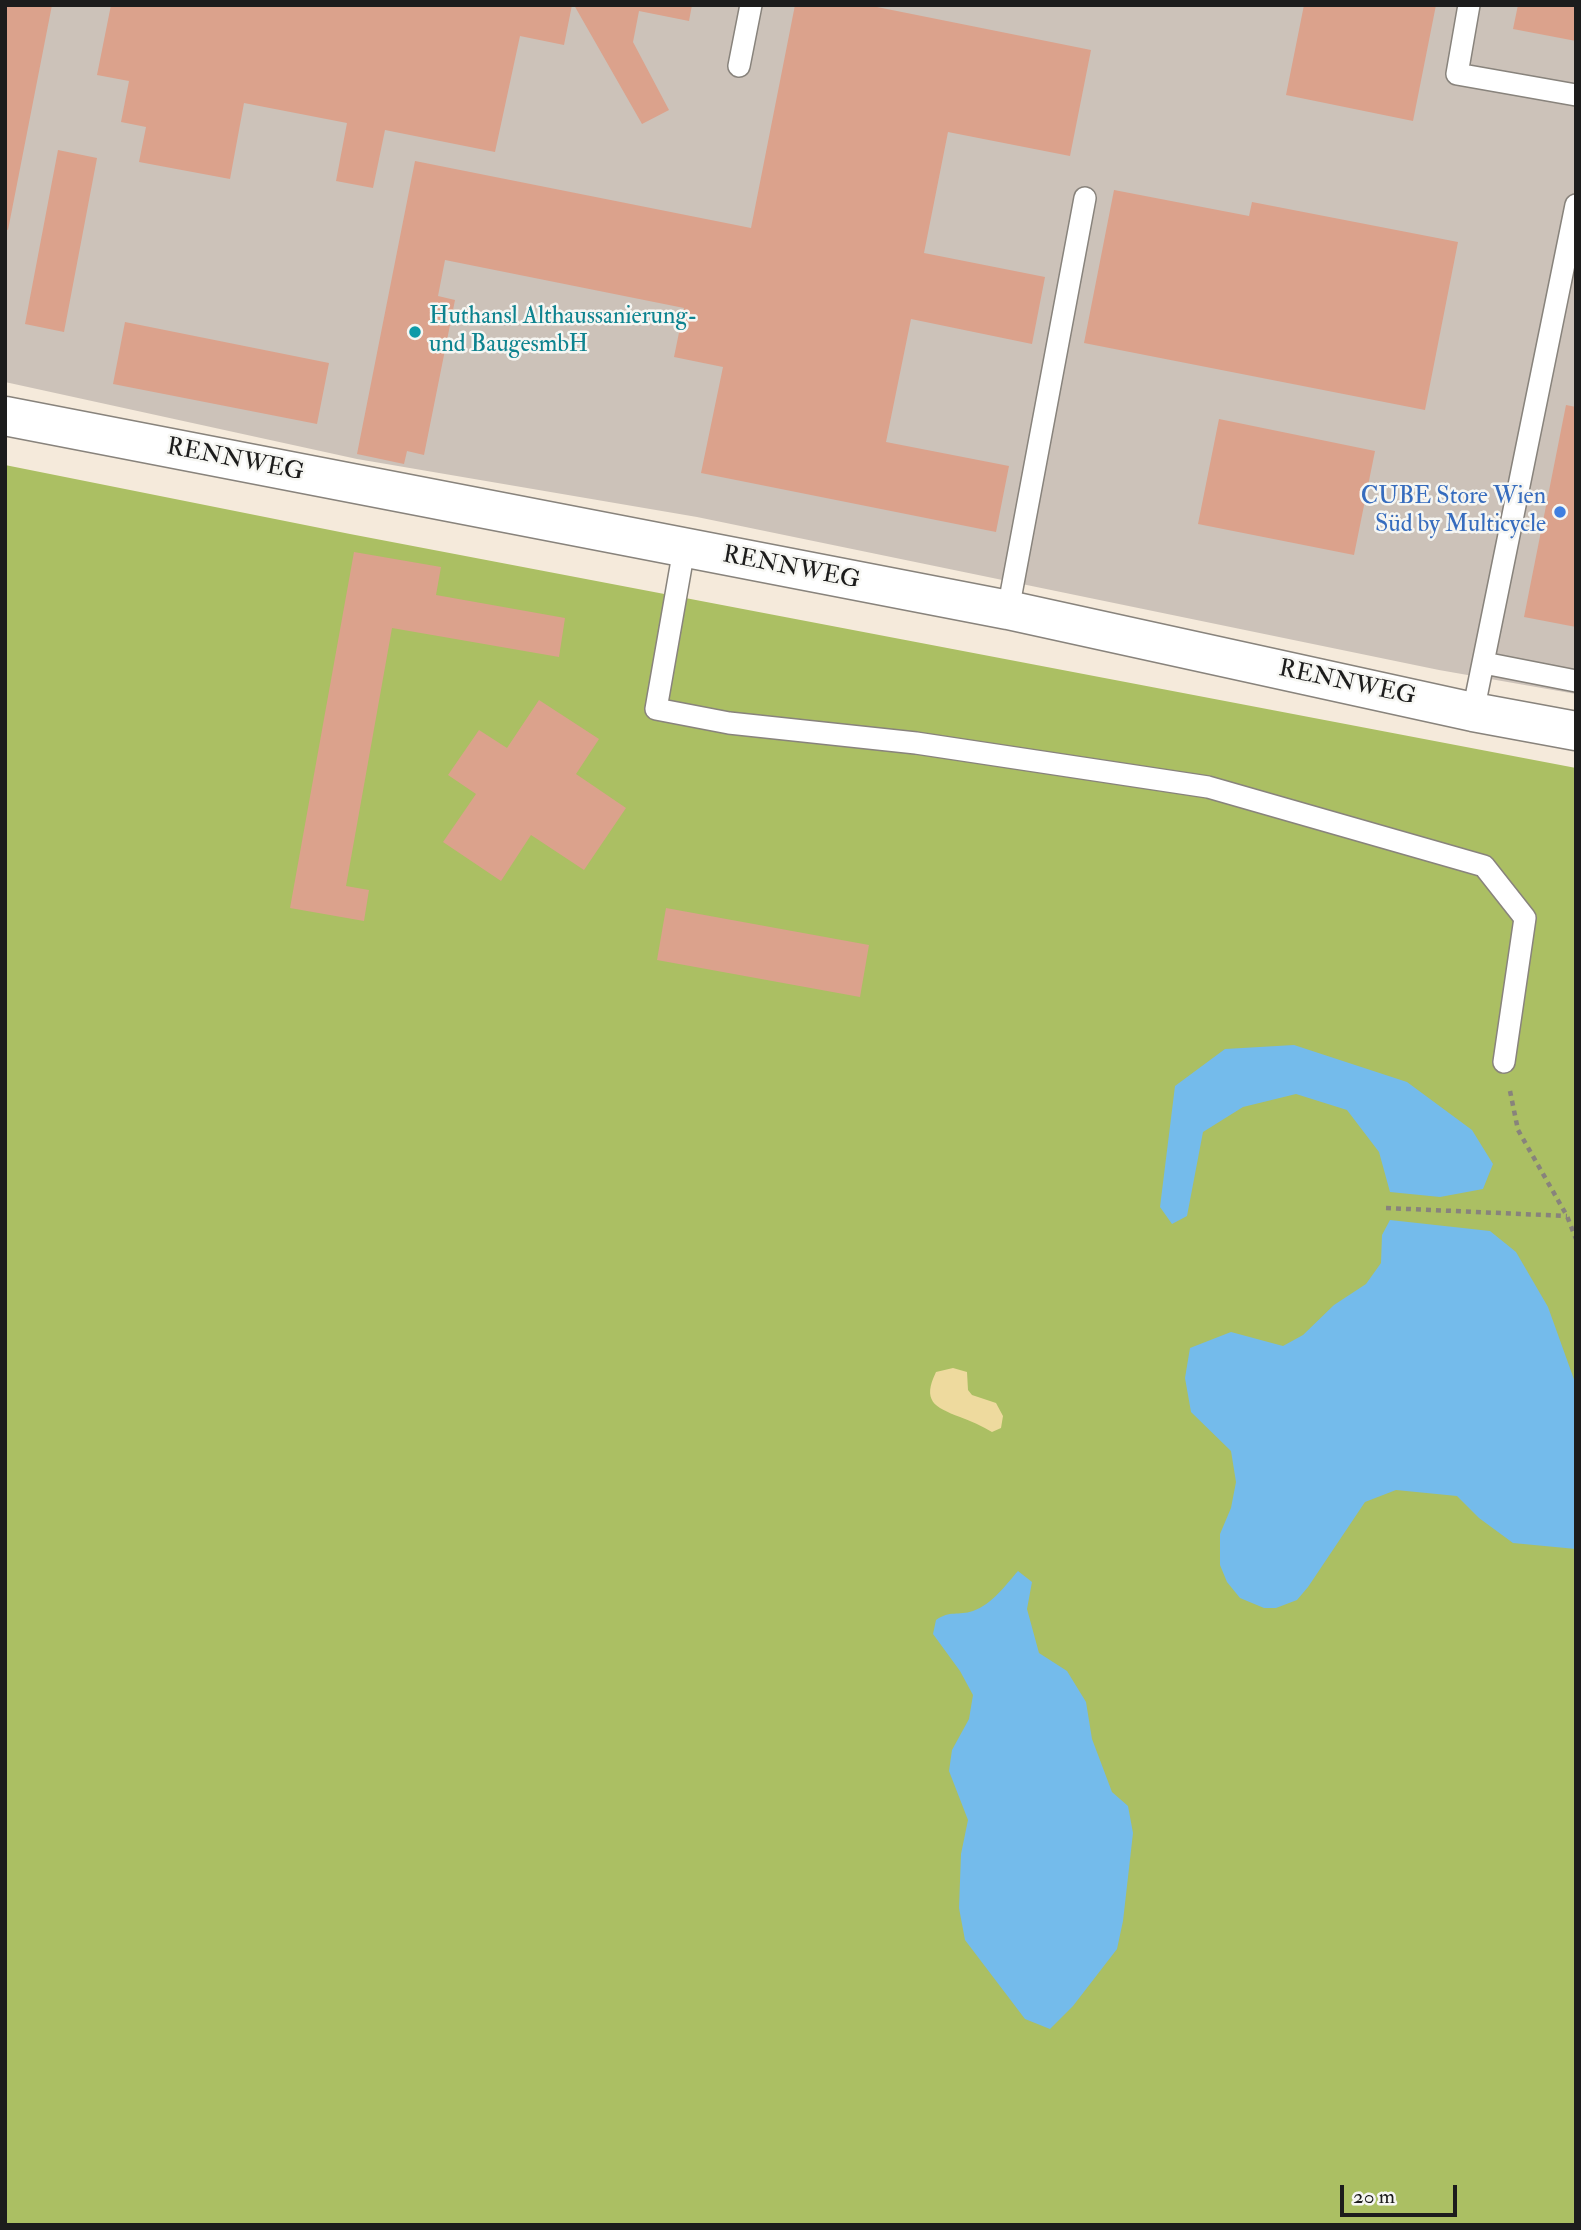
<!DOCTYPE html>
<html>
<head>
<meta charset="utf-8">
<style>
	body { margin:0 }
	#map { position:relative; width:1581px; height:2230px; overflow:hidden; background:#f5eadb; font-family:"IM FELL Double Pica",serif }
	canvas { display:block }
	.frame { position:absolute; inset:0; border:7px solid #1c1c1c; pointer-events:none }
	.scale { position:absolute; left:1340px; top:2185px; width:117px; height:32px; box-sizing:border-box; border:4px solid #1c1c1c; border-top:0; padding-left:9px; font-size:21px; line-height:24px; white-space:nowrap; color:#1c1c1c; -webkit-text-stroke:5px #f6f6f2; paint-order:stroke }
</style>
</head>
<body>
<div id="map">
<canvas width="1581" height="2230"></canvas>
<div class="frame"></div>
<div class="scale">20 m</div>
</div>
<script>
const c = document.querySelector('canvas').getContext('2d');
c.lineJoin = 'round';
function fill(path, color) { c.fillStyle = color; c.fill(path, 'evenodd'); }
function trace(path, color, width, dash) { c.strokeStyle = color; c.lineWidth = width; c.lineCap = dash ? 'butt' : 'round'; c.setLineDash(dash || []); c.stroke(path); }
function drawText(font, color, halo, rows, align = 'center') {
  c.font = font + ' "IM FELL Double Pica",serif'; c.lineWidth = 5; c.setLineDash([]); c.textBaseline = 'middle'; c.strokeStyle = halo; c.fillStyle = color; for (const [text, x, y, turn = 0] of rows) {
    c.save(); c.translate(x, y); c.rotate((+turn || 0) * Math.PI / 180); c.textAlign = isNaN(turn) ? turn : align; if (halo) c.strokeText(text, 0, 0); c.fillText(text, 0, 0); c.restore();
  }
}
const industrial = new Path2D(`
	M5 5H1576V694L1439 670 697 517 357 459 5 382Z`);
const green = new Path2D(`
	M5 465 350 534 1576 768V2225H5Z`);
const sand = new Path2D(`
	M953 1368 967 1372 968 1390 972 1395 996 1403 1003 1416 1001 1428 992 1432C982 1426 971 1421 960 1417 934 1407 922 1401 936 1372Z`);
const water = new Path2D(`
	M1294 1045 1407 1082 1472 1130 1493 1164 1483 1189 1440 1197 1390 1192 1379 1152 1347 1110 1296 1094 1243 1107 1203 1132 1187 1216 1172 1224 1160 1207 1175 1086 1225 1049Z
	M1390 1220 1490 1231 1516 1252 1548 1307 1576 1385V1549L1513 1543 1479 1518 1457 1496 1396 1490 1365 1502 1308 1587 1297 1600 1276 1608H1264L1240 1598 1227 1582 1220 1565V1534L1231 1508 1236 1482 1231 1451 1191 1412 1185 1378 1190 1348 1231 1332 1283 1346 1303 1335 1334 1305 1366 1284 1381 1263 1382 1235Z
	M1018 1571 1032 1582 1027 1609 1039 1653 1067 1671 1086 1702 1092 1739 1112 1792 1128 1806 1133 1833 1123 1921 1117 1949 1073 2006 1050 2029 1025 2019 965 1940 959 1908 961 1854 968 1820 949 1771 952 1750 969 1719 973 1695 960 1671 933 1634 936 1620C950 1610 958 1616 973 1611 992 1604 1005 1586 1018 1571Z`);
const building = new Path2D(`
	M5 5H52L8 230 5 229Z
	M111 5H572L564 45 520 36 495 152 385 130 373 188 336 181 347 123 244 103 230 179 139 162 146 127 121 122 129 81 97 75Z
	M574 5H692L689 21 639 11 633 42 669 110 642 124Z
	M795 5H867L1091 50 1070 156 948 132 924 253 1045 277 1032 344 911 319 886 442 1009 466 996 532 701 473 723 367 674 357 684 308 445 260 438 296 455 300 424 455 407 451 404 464 357 454 415 161 751 228Z
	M1304 5H1436L1413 121 1286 95Z
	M1518 5H1576V41L1513 29Z
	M58 150 97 158 64 332 25 324Z
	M1114 190 1249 216 1252 202 1458 242 1425 410 1084 343Z
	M125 322 329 363 317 424 113 384Z
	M1566 405 1576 407V627L1524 617Z
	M1219 419 1375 451 1354 555 1198 524Z
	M354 552 441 567 436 595 565 618 559 657 392 628 346 886 369 890 364 921 290 908Z
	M539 700 599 739 576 774 626 808 584 870 531 835 501 881 443 842 476 794 448 775 479 730 507 748Z
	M666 908 869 945 860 997 657 960Z`);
const path = new Path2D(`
	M1510 1091 1518 1130 1567 1216 1576 1239
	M1386 1208 1567 1216`);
const service = new Path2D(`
	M1469 5 1457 74 1576 95
	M739 66 751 5
	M684 549 656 709 729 723 916 743 1208 787 1484 866 1525 918 1504 1062
	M1008 610 1085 198
	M1484 663 1576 681
	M1473 712 1576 205`);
const minor = new Path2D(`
	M5 416 1008 610 1473 712 1576 731`);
const markers = [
	[415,332,7,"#0f9aa8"],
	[1560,512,7,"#3f7fe0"]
];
const cultureNames = [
	["Huthansl Althaussanierung-",429,318],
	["und BaugesmbH",429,346]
];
const streetNames = [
	["RENNWEG",235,461,11],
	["RENNWEG",791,569,11],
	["RENNWEG",1347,684,12]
];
const shopNames = [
	["CUBE Store Wien",1546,498],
	["Süd by Multicycle",1546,526]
];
fill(industrial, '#ccc2b9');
fill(green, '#abbf63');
fill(sand, '#eeda9e');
fill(water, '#74bbeb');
fill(building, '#dba28c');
trace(service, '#88837c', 24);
trace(minor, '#88837c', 41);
trace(path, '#88837c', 4.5, [5, 5]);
trace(service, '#fff', 21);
trace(minor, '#fff', 38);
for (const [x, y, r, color] of markers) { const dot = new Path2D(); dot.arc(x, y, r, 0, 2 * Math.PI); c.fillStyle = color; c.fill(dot); trace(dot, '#f6f6f2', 2.5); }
drawText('24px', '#0d838f', '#f6f6f2', cultureNames, 'left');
drawText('24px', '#1c1c1c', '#f6f6f2', streetNames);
drawText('24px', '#366cbe', '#f6f6f2', shopNames, 'right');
</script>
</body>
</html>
